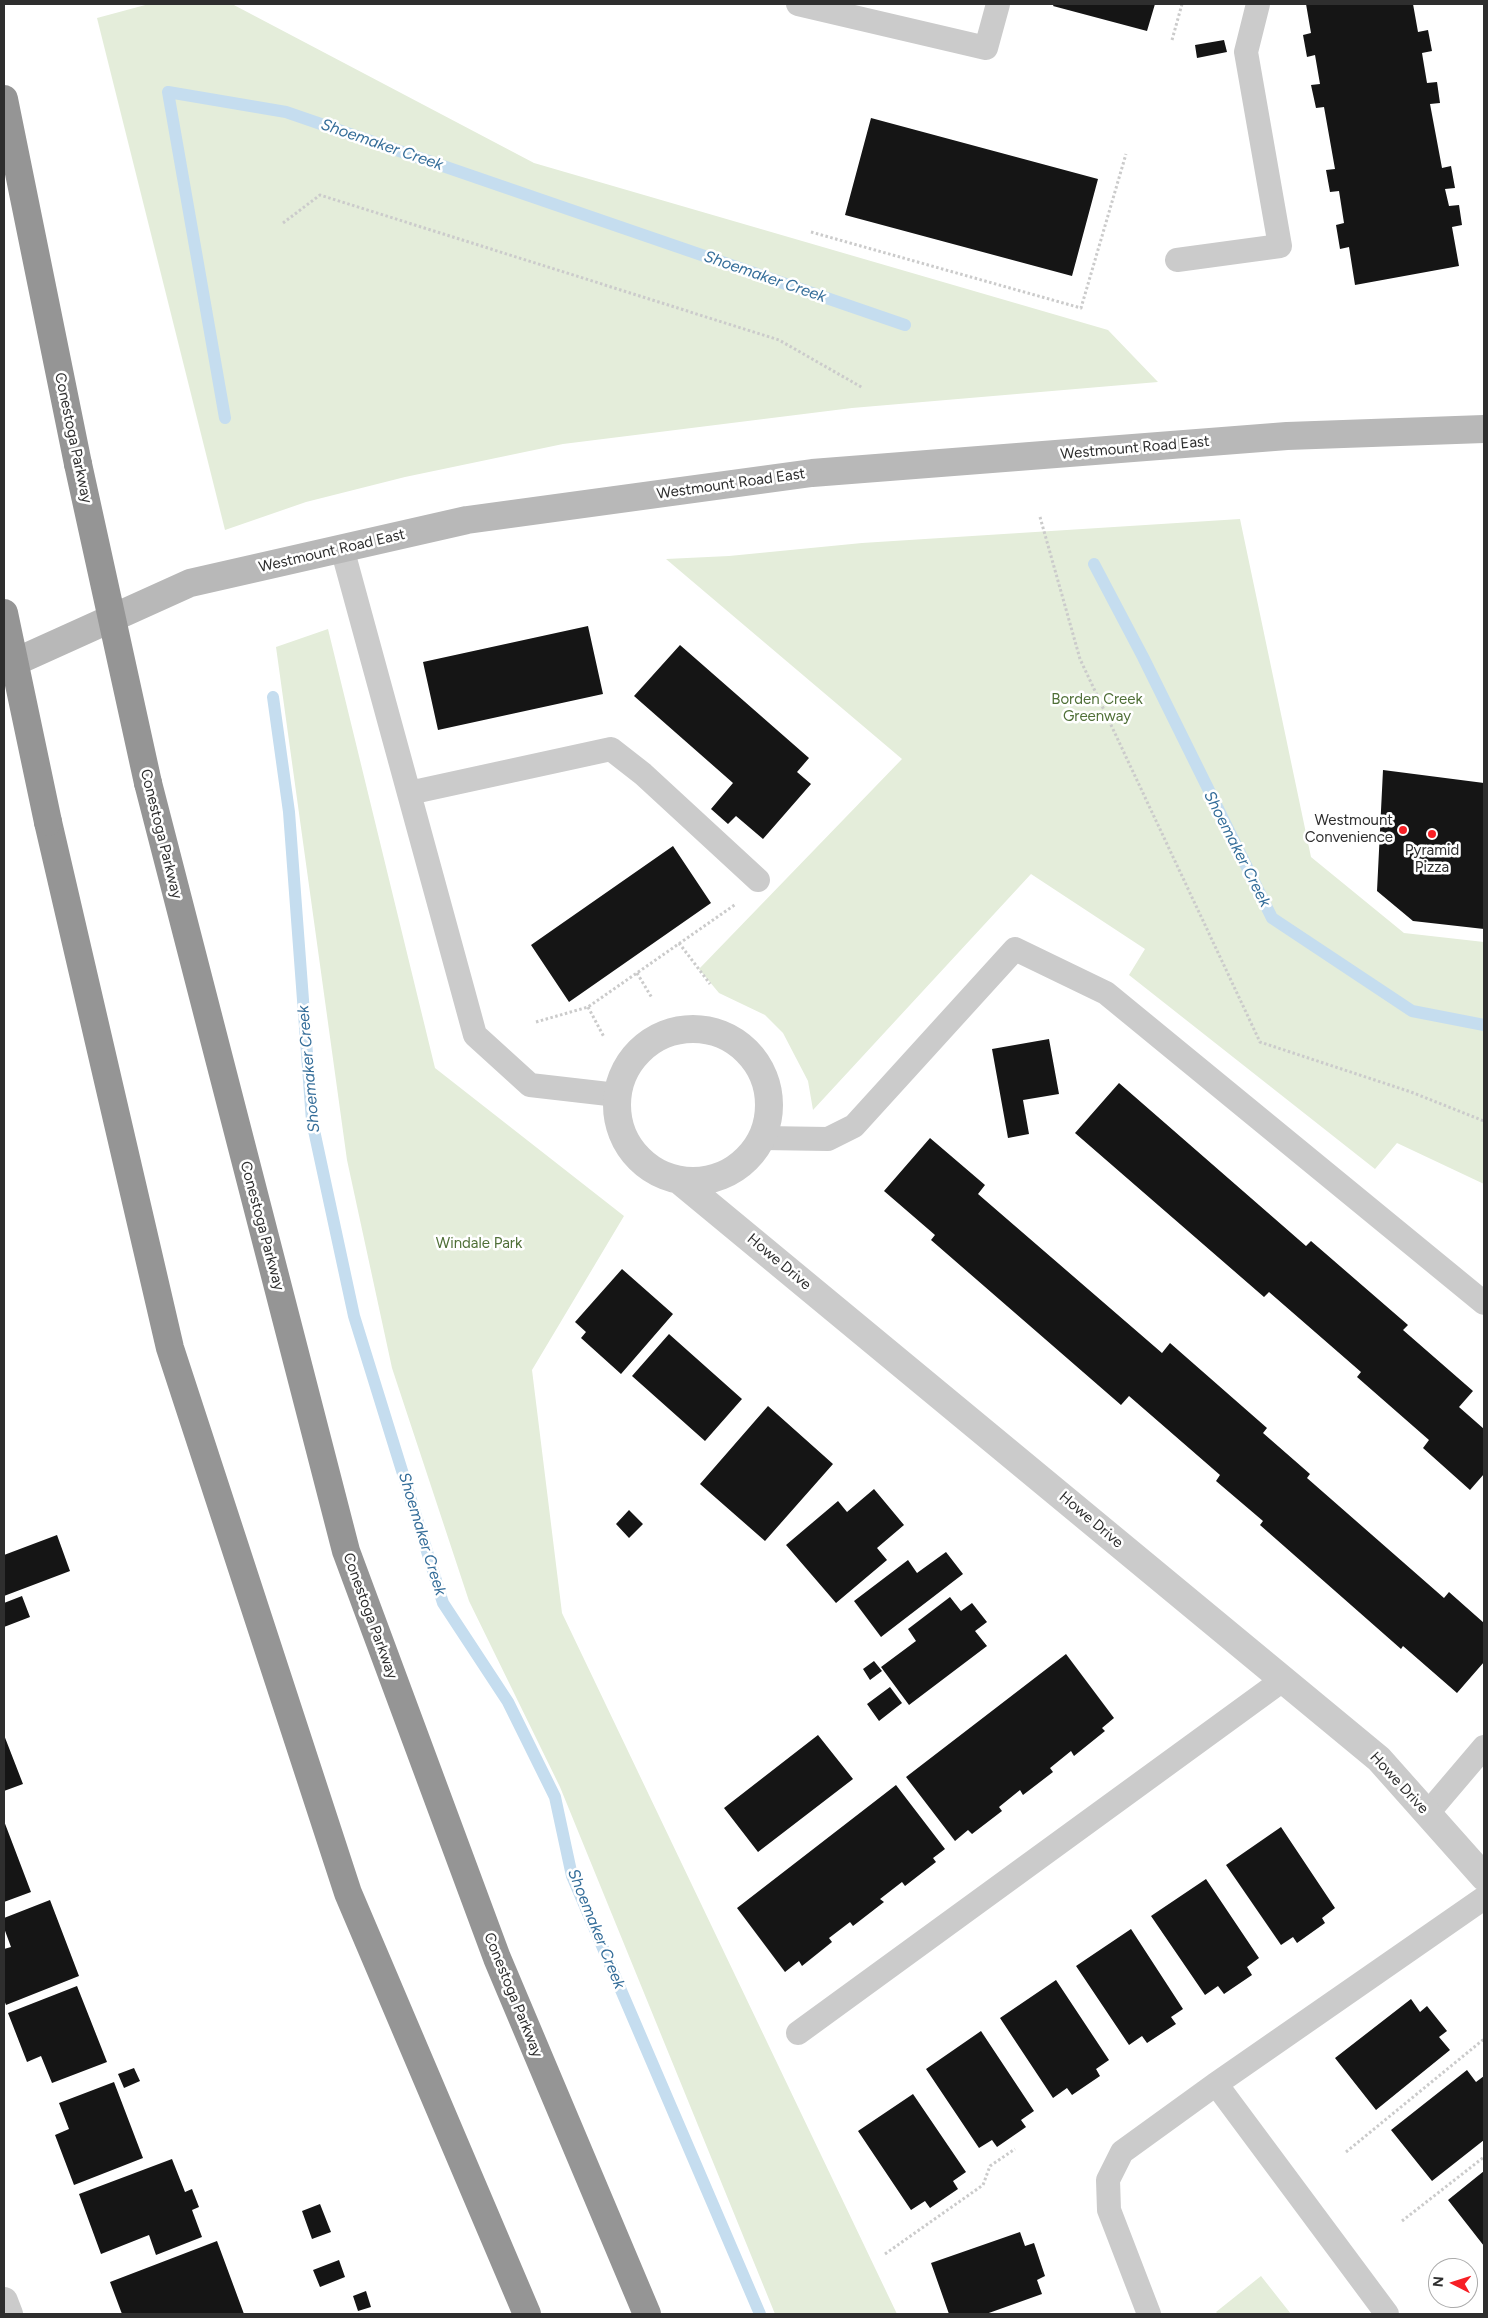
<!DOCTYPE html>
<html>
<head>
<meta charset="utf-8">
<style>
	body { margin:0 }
	#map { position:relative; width:1488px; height:2318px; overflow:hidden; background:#fff; font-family:Figtree,sans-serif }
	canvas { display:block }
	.frame { position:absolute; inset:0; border:5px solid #2e2e2e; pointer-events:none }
	.north { position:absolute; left:1428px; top:2258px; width:50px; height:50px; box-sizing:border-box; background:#fff; border:1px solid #ababab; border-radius:50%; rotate:275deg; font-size:14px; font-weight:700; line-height:20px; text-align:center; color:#2e2e2e }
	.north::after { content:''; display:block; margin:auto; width:18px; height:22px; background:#f71f25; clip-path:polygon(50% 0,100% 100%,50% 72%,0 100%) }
</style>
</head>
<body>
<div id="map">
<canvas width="1488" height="2318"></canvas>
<div class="frame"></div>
<div class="north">N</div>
</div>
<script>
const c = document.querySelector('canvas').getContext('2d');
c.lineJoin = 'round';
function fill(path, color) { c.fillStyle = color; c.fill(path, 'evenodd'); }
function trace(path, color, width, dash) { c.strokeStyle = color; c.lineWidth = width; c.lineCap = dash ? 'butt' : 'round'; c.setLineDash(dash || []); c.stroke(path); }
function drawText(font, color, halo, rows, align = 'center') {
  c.font = font + ' Figtree,sans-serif'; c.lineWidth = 5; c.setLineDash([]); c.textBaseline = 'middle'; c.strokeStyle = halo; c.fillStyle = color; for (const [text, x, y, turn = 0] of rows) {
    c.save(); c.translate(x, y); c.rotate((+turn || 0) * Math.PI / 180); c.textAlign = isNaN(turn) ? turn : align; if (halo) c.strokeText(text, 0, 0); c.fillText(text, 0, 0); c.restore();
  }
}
const green = new Path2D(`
	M149 4H232L534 163 1108 330 1158 382 852 408 563 444 405 477 306 502 225 530 97 18Z
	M1240 519 1311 857 1404 933 1484 942V1184L1397 1143 1375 1169 1129 975 1145 949 1031 874 813 1110 808 1081 783 1033 765 1015 719 993 699 969 902 759 666 559 729 556 862 543Z
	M328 629 435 1068 624 1216 532 1370 562 1613 897 2314H775L560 1787 469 1601 392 1368 347 1160 276 647Z
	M1261 2276 1291 2314H1218L1216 2312Z`);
const stream = new Path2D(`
	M225 418 168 92 286 112 905 325
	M1094 564 1143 657 1272 918 1412 1011 1484 1025
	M273 697 289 812 312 1121 354 1316 443 1603 508 1702 555 1797 572 1876 760 2314`);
const building = new Path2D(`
	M1054 4H1155L1147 31 1053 6Z
	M1306 4H1413L1418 32 1428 30 1432 51 1422 53 1427 83 1437 82 1440 103 1430 104 1442 168 1451 166 1455 188 1445 189 1449 206 1459 205 1462 225 1452 227 1459 266 1355 285 1349 247 1340 249 1336 225 1344 223 1339 191 1330 192 1326 170 1335 169 1324 107 1316 108 1311 85 1320 84 1315 55 1307 57 1303 35 1311 33Z
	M1224 40 1227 52 1197 58 1195 45Z
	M871 118 1098 179 1072 276 845 215Z
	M588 626 603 694 438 730 423 662Z
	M680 645 809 758 797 772 811 784 763 839 736 816 728 824 711 809 733 783 634 696Z
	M1383 770 1484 783V929L1413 921 1377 891Z
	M673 846 711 903 569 1002 531 945Z
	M1049 1039 1059 1094 1023 1100 1029 1134 1008 1138 992 1049Z
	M1119 1083 1306 1246 1311 1241 1408 1325 1403 1330 1473 1391 1459 1407 1484 1429V1474L1470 1490 1423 1448 1429 1440 1357 1377 1361 1372 1269 1292 1264 1297 1075 1133Z
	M930 1138 985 1185 978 1194 1162 1353 1170 1343 1267 1428 1263 1433 1310 1474 1307 1478 1444 1598 1449 1592 1484 1623V1662L1457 1693 1403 1646 1401 1649 1260 1525 1263 1521 1216 1481 1220 1475 1129 1396 1121 1405 931 1240 935 1235 884 1191Z
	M622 1269 673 1314 621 1374 581 1338 586 1332 575 1322Z
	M669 1334 742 1399 705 1441 632 1376Z
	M768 1406 833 1464 765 1541 700 1484Z
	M874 1489 904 1525 877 1548 887 1560 836 1603 786 1545 838 1501 847 1512Z
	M629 1510 643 1524 629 1538 616 1524Z
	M57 1535 70 1571 4 1596V1555Z
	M946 1552 963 1574 881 1637 854 1601 908 1560 917 1573Z
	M22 1596 30 1617 4 1627V1603Z
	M950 1597 961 1611 972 1603 987 1622 975 1631 987 1646 909 1705 881 1667 916 1641 908 1629Z
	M1066 1654 1114 1718 1102 1728 1105 1731 1074 1756 1071 1751 1050 1768 1053 1772 1023 1795 1020 1790 999 1807 1002 1811 972 1834 968 1830 955 1841 906 1777Z
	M874 1661 882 1671 870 1680 863 1669Z
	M890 1687 902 1703 879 1721 867 1704Z
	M4 1735 23 1784 4 1791Z
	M818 1735 853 1779 758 1852 724 1808Z
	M896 1785 945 1849 933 1858 936 1862 905 1886 902 1882 880 1899 884 1902 853 1926 850 1922 829 1938 832 1942 802 1966 799 1961 785 1972 737 1908Z
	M4 1821 31 1892 4 1902Z
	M1281 1827 1335 1908 1322 1918 1325 1923 1297 1943 1293 1937 1281 1945 1226 1865Z
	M1206 1879 1259 1958 1247 1967 1252 1975 1224 1994 1218 1986 1205 1995 1151 1916Z
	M50 1900 79 1976 6 2005 4 2000V1949L11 1947 4 1928V1918Z
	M1131 1929 1183 2009 1171 2017 1176 2024 1147 2043 1142 2036 1129 2045 1076 1966Z
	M1056 1980 1109 2060 1096 2069 1100 2076 1072 2095 1067 2088 1053 2098 1000 2018Z
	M77 1986 107 2062 52 2083 41 2056 27 2062 8 2013Z
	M1411 1999 1420 2012 1427 2006 1447 2031 1439 2037 1450 2050 1376 2110 1335 2058Z
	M981 2031 1034 2111 1021 2120 1026 2127 997 2147 992 2140 979 2148 926 2069Z
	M134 2068 140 2081 124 2088 118 2074Z
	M1467 2070 1476 2082 1484 2076V2140L1432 2181 1391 2130Z
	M114 2082 143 2158 74 2185 55 2135 69 2129 59 2103Z
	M913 2094 966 2172 953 2181 958 2189 930 2208 925 2201 911 2210 858 2131Z
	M172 2159 185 2192 192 2189 199 2207 192 2210 202 2237 156 2255 149 2235 101 2254 79 2194Z
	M1484 2171V2246L1448 2200Z
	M320 2204 331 2232 312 2239 302 2211Z
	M1020 2232 1025 2246 1034 2243 1045 2276 1037 2280 1042 2294 986 2314H949L931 2263Z
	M217 2241 244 2314H122L110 2282Z
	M339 2260 345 2277 320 2287 313 2270Z
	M366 2291 371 2307 358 2311 353 2296Z`);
const path = new Path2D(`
	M1172 40 1182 4
	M283 223 320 195 779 340 863 388
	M811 232 1081 308 1126 154
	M1040 517 1080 659 1260 1042 1411 1092 1484 1121
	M679 943 710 984
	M637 973 652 998
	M588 1007 604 1037
	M536 1022 588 1007 736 904
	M1346 2152 1484 2039
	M1402 2221 1484 2157
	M885 2254 983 2185 990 2166 1015 2149`);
const service = new Path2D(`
	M798 4 986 48 998 4
	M1177 260 1280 246 1246 52 1258 4
	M342 548 475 1035 530 1085 617 1095
	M409 793 611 749 643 774 758 880
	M763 1138 828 1139 854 1126 1015 949 1106 993 1484 1303
	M1427 1814 1484 1747
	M798 2033 1284 1679
	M1216 2084 1387 2314
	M1149 2314 1109 2210 1108 2180 1122 2152 1216 2084 1484 1898`);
const minor = new Path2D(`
	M617 1105a76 76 0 1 1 152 0a76 76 0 1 1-152 0Z
	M680 1181 1379 1759 1484 1877
	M4 2301 9 2314`);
const secondary = new Path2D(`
	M4 667 190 583 467 520 812 473 1287 436 1484 429`);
const motorway = new Path2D(`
	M4 99 78 464
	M148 783 346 1551 497 1958 647 2314
	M48 822 170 1348 348 1893 527 2314`);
const motorwayBridge = new Path2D(`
	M78 464 148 783
	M4 613 48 822`);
const markers = [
	[1403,830,5,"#f71f25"],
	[1432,834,5,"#f71f25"]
];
const streetNames = [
	["Conestoga Parkway",73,438,78],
	["Westmount Road East",1135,448,-5],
	["Westmount Road East",731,484,-8],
	["Westmount Road East",332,551,-13],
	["Conestoga Parkway",161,834,76],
	["Conestoga Parkway",262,1226,75],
	["Howe Drive",779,1262,40],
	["Howe Drive",1091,1520,40],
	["Conestoga Parkway",370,1616,70],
	["Howe Drive",1399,1783,47],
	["Conestoga Parkway",513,1995,68]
];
const parkNames = [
	["Borden Creek",1097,700],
	["Greenway",1097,717],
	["Windale Park",479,1244]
];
const poiNames = [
	["Westmount",1393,821],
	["Convenience",1393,838],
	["Pyramid",1432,851,"center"],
	["Pizza",1432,868,"center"]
];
const waterNames = [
	["Shoemaker Creek",382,145,19],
	["Shoemaker Creek",765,277,19],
	["Shoemaker Creek",1237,849,63],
	["Shoemaker Creek",309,1069,-95],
	["Shoemaker Creek",422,1534,73],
	["Shoemaker Creek",596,1929,68]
];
fill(green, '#e4edda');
trace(stream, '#c5ddef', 12);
fill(building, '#151515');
trace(path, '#cbcbcb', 3, [2.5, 2.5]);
trace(service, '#cbcbcb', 24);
trace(minor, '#cbcbcb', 28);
trace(secondary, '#b8b8b8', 28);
trace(motorway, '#959595', 28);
trace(motorwayBridge, '#959595', 28);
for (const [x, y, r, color] of markers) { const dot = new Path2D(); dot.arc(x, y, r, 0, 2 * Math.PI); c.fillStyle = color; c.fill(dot); trace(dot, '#fff', 2); }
drawText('15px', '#2e2e2e', '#fff', streetNames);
drawText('15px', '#4f6f37', '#fff', parkNames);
drawText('15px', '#2e2e2e', '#fff', poiNames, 'right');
drawText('italic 16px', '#346d99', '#fff', waterNames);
</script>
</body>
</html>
